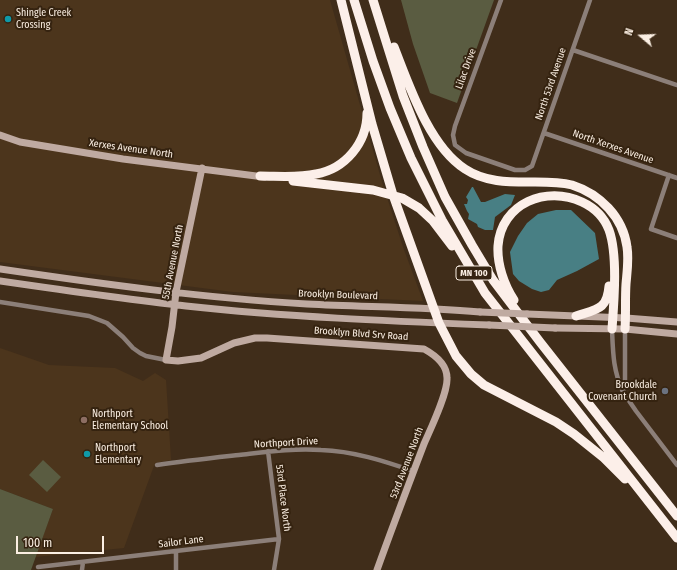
<!DOCTYPE html>
<html>
<head>
<meta charset="utf-8">
<style>
	body { margin:0 }
	#map { position:relative; width:677px; height:570px; overflow:hidden; background:#402d1a; font-family:"Fira Sans Condensed",sans-serif }
	canvas { display:block }
	.north { position:absolute; left:621px; top:16px; width:40px; height:40px; -webkit-text-stroke:3px #352310; paint-order:stroke; rotate:289deg; font-size:11px; font-weight:700; line-height:16px; text-align:center; color:#fbefe3 }
	.north::after { content:''; display:block; margin:auto; width:14px; height:18px; background:#fbefe3; clip-path:polygon(50% 0,100% 100%,50% 72%,0 100%) }
	.scale { position:absolute; left:16px; top:536px; width:88px; height:18px; box-sizing:border-box; border:2px solid #fbefe3; border-top:0; padding-left:5px; font-size:12px; line-height:14px; white-space:nowrap; color:#fbefe3; -webkit-text-stroke:3px #352310; paint-order:stroke }
</style>
</head>
<body>
<div id="map">
<canvas width="677" height="570"></canvas>
<div class="north">N</div>
<div class="scale">100 m</div>
</div>
<script>
const c = document.querySelector('canvas').getContext('2d');
c.lineJoin = 'round';
function fill(path, color) { c.fillStyle = color; c.fill(path, 'evenodd'); }
function trace(path, color, width, dash) { c.strokeStyle = color; c.lineWidth = width; c.lineCap = dash ? 'butt' : 'round'; c.setLineDash(dash || []); c.stroke(path); }
function drawText(font, color, halo, rows, align = 'center') {
  c.font = font + ' "Fira Sans Condensed",sans-serif'; c.lineWidth = 4; c.setLineDash([]); c.textBaseline = 'middle'; c.strokeStyle = halo; c.fillStyle = color; for (const [text, x, y, turn = 0] of rows) {
    c.save(); c.translate(x, y); c.rotate((+turn || 0) * Math.PI / 180); c.textAlign = isNaN(turn) ? turn : align; if (halo) c.strokeText(text, 0, 0); c.fillText(text, 0, 0); c.restore();
  }
}
const built = new Path2D(`
	M0 0H330L382 182 403 247 423 301 233 292 0 262Z
	M0 348 49 365 115 368 143 381 155 373 166 380 171 460 155 463 124 548 35 557 53 509 0 489Z`);
const green = new Path2D(`
	M401 0H494L457 103 430 93 413 44Z
	M43 460 61 477 47 492 29 475Z
	M0 489 53 509 31 570H0Z`);
const water = new Path2D(`
	M472 187H473L481 202H485L505 194 515 195 511 205 495 217 493 230H485L478 227 477 224 468 219 469 214 467 211 464 204H467L468 200 466 197Z
	M556 210H571L595 233 599 259 577 271 557 280 549 290 541 292 532 289 519 281 513 274 510 252 518 236 527 223 538 214Z`);
const street = new Path2D(`
	M501 0 455 126 453 135 455 145 466 153 515 170H525L532 166 590 0
	M573 50 677 85
	M544 133 677 178
	M669 175 651 229 677 238
	M0 302 89 316 107 323 123 337 133 348 140 353 146 356 166 360
	M612 329C613 353 613 370 623 392L625 382V329
	M623 392 636 411 677 465
	M268 451 279 539 274 570
	M157 465C184 461 212 458 239 455 266 452 294 448 321 450 353 451 384 461 413 471
	M176 551V570
	M38 567 279 539
	M82 570 83 562`);
const secondary = new Path2D(`
	M0 135 20 142 123 159 264 177
	M202 168 176 292 172 327 166 360 178 361 201 358 234 343 255 338H267L424 349C435 355 447 364 447 378 448 393 430 430 424 444 408 486 392 528 377 570
	M0 269C102 284 204 298 307 304 365 307 423 307 480 312
	M0 281C62 290 124 299 186 306 287 317 388 321 489 325
	M527 314 626 318 677 322
	M555 328 625 329 677 334`);
const highway = new Path2D(`
	M341 0 372 124 393 195 439 323 456 356 471 374 484 385 556 422 574 434 604 458 625 479
	M354 0 373 61 390 108 411 158 442 220 485 293 677 538
	M373 0 403 96 423 147 445 197 472 245 493 280 540 342 677 516
	M394 47C409 85 429 146 465 169 486 183 511 182 535 182 547 182 560 182 572 185 600 194 623 217 627 247 629 259 627 272 626 284 625 299 626 314 625 329
	M260 176C278 176 298 178 316 174 345 169 367 143 367 113
	M293 181 373 190 402 198 419 208 433 221 452 246
	M514 300C504 285 497 264 498 246 501 203 547 185 582 202 595 208 604 217 609 230 618 255 614 302 612 329
	M576 316C597 309 607 310 609 286`);
const secondaryBridge = new Path2D(`
	M480 312 527 314
	M489 325 555 328`);
const markers = [
	[8,19,4,"#0f9aa8"],
	[665,391,4,"#6b7280"],
	[84,420,4,"#8d6e63"],
	[87,454,4,"#0f9aa8"]
];
const shields = [
	[474,273,36]
];
const shieldNames = [
	["MN 100",474,273]
];
const poiNames = [
	["Shingle Creek",16,13],
	["Crossing",16,25],
	["Brookdale",657,385,"right"],
	["Covenant Church",657,397,"right"],
	["Northport",92,414],
	["Elementary School",92,426],
	["Northport",95,448],
	["Elementary",95,460]
];
const streetNames = [
	["Lilac Drive",466,69,-70],
	["North 53rd Avenue",551,84,-71],
	["North Xerxes Avenue",613,147,19],
	["Xerxes Avenue North",131,149,8],
	["55th Avenue North",173,262,-79],
	["Brooklyn Boulevard",338,295,2],
	["Brooklyn Blvd Srv Road",361,334,4],
	["Northport Drive",286,443,-3],
	["53rd Avenue North",407,463,-69],
	["53rd Place North",283,498,83],
	["Sailor Lane",181,542,-7]
];
fill(built, '#4c351c');
fill(green, '#5a5c41');
fill(water, '#487f84');
trace(street, '#8c7f79', 4.5);
trace(secondary, '#bfaaa1', 7);
trace(highway, '#fcefe9', 9);
trace(secondaryBridge, '#bfaaa1', 7);
for (const [x, y, r, color] of markers) { const dot = new Path2D(); dot.arc(x, y, r, 0, 2 * Math.PI); c.fillStyle = color; c.fill(dot); trace(dot, '#352310', 1.5); }
for (const [x, y, w] of shields) { const box = new Path2D(); box.roundRect(x - w / 2, y - 7, w, 14, 3); c.fillStyle = '#352310'; c.fill(box); trace(box, '#fbefe3', 1); }
drawText('bold 9px', '#fbefe3', null, shieldNames);
drawText('10px', '#fbefe3', '#352310', poiNames, 'left');
drawText('10px', '#fbefe3', '#352310', streetNames);
</script>
</body>
</html>
